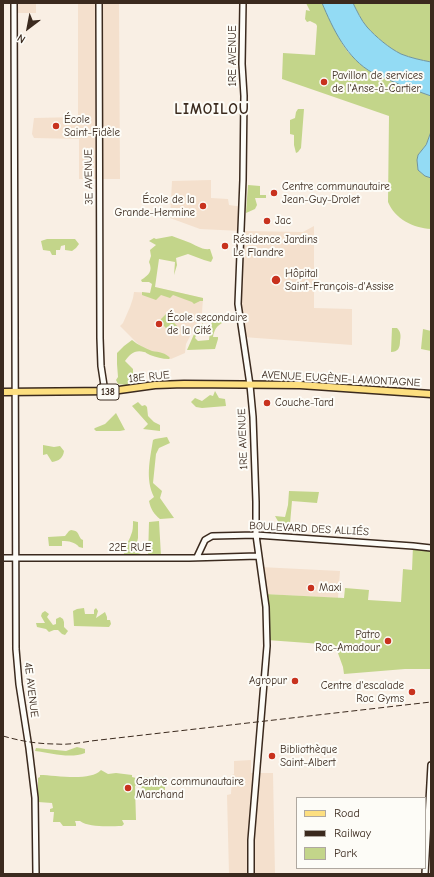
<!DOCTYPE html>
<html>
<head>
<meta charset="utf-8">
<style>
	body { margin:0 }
	#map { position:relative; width:434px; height:877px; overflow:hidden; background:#f9efe4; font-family:"Comic Neue",sans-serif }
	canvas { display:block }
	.frame { position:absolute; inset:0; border:4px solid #3b2a1e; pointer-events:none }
	.legend { position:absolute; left:296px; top:797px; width:130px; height:72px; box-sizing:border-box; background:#fdfcf7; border:1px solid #afa8a0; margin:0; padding:5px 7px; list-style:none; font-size:12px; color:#3b2a1e }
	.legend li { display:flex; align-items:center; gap:8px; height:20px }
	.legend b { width:20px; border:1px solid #afa8a0 }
	.north { position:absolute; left:8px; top:8px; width:40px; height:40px; -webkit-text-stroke:3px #fdfcf7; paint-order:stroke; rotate:212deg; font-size:11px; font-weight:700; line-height:16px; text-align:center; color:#3b2a1e }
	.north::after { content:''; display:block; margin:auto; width:14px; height:18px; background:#3b2a1e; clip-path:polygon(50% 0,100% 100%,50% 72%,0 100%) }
</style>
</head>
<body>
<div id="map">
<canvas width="434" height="877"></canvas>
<div class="frame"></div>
<ul class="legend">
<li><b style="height:5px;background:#fddf80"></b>Road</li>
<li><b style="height:5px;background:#3b2a1e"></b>Railway</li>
<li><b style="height:11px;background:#c3d58a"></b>Park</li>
</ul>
<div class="north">N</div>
</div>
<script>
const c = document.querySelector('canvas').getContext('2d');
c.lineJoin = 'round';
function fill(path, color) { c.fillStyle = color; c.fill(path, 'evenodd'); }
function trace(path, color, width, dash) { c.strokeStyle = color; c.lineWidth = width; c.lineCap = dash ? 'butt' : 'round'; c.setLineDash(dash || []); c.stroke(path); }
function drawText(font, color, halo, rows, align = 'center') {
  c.font = font + ' "Comic Neue",sans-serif'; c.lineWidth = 4; c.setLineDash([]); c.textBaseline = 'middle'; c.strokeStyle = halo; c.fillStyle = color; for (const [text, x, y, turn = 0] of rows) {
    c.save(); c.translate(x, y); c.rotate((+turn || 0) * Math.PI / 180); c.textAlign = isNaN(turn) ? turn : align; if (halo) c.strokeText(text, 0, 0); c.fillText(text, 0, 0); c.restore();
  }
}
const built = new Path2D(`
	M14 3H36V13H14Z
	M78 3H119L120 179H79V139L34 138 32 134 34 118 78 117Z
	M211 180V198L228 199 229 205 243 207 242 231 303 232 314 226V308L352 309V345L243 337 240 321 241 231 200 229 170 218 172 181Z
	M155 287 203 298 202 313 186 344 185 353 171 359 146 350 137 343 120 326 123 323 130 307 133 298 134 292 154 293Z
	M260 567 340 571 338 598 264 594Z
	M251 760V773H273L275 874H229L227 795 231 794 232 775 234 774V761Z`);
const green = new Path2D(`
	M306 3H322L343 45 348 52 358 62 369 71 373 73 403 86 431 96V132L426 145 418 155 417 160 418 170 425 176 431 178V229C413 228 395 219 388 202L389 116 282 79 283 53 315 55 317 26 316 24 310 21 307 22 305 19 306 10 310 11Z
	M353 3H431V62C421 60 411 58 401 54 389 48 376 37 367 27 361 20 357 11 353 3Z
	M298 109H304L301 148 298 152 296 153 294 145V135L290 134V120L295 118 296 112Z
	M248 185 260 186V195H266V198H255L257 205 255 209 246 213Z
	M172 236C177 238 183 240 188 242 196 245 201 250 210 249L213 258 211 262 204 260 188 254 176 258 177 265 174 275 175 262 159 259 155 287 203 298V301H200L194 304 192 302 173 295 170 298 161 295 156 300 142 295V292L150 293 152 284 149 282H142L141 280C149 275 153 271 149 262L151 256 150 250 156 245 149 241 154 238 156 239Z
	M47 239H75L79 244 76 248 72 251 65 250V245L61 246 60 250H56V255H52L50 251 43 250 41 241Z
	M166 314 178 327 171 333 159 321Z
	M217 316 223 317 224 322C217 325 214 330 213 337H218V339L215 349 187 350 195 332 203 323V331L197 333 195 338 198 341 209 340 211 324Z
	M392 328H397C401 332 401 336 400 341 400 348 398 352 391 352Z
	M423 329 431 331V351L421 349Z
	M132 340C138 345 145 348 152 351 159 352 166 353 170 358L169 359C162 359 156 357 150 355 147 354 146 352 144 352 135 349 129 355 125 361L133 369V375L127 385 118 384 116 380 118 377 117 364V353L124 346Z
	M215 391 219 398 225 399 226 406 202 408 196 407 191 402 195 398 202 401 210 395 213 396Z
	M138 402 142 406 145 405 147 407 148 416 154 422 160 425V431L143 429 148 424 132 406Z
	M116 413 125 430 120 431H96L94 429 95 428 105 424Z
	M167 437 170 443 159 448 156 454 153 483 162 491 160 498 174 518 160 519C154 514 151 510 149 501L154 497C145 479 150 459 153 440L155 439Z
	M43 445 54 447 60 446 64 451C63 458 59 461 52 462L47 454 43 455Z
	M289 491 319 492 317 503 292 501 290 524 279 523 275 516 285 517 288 505Z
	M133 521 138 522V538L135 552 144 555 143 557 128 556 124 555C123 547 129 542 131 535 133 531 133 526 133 521Z
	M159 521 161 556 148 557 149 522Z
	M71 530C79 531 77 533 81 539L83 540V548L79 547C75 542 69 541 62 541V546H49L48 537 65 536 69 531Z
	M413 546 431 548V669H405L344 674 343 667 335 645 267 640 264 594 344 598 345 588 369 590 368 600 401 602 403 569 412 570Z
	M84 608 85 614H94V610L96 608 98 611 96 618 105 612 107 617V620H110L111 624 109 627 74 626 73 611 77 609Z
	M45 611 49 614 47 617 53 625 56 624V619L60 617 63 619 64 622V627L68 631 65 635 62 634 58 630H54L49 632 46 629 37 627 36 623H45L41 616 42 613Z
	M77 747 85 749V753C70 759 51 753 35 751L36 748 66 751Z
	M101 770 108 774 116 773 132 775V777L136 778V785L135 786 136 820H122L124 824 122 826C111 826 89 828 80 821H75L76 824V826H63L60 822H53L54 812H50V809L53 808 52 803 38 802V778L40 777V775C55 775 90 782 101 770Z
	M141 777H165V795L142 796Z`);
const water = new Path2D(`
	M322 3H353C357 11 361 20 367 27 376 37 389 48 401 54 411 58 421 60 431 62V96L403 86 373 73C347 59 333 29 322 3Z
	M431 132V178L425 176 418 170 417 160 418 155 426 145Z`);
const minor = new Path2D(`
	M14 3 16 649 19 684 29 748 35 798 36 874
	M99 3 100 338 101 366 105 392
	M243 3 242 64 244 96 243 180 238 304 250 385 253 417 256 502V535L266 607 267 646 251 840V874
	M197 557 205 540 212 536 256 535 413 546 431 548
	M3 558H189L258 556
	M425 874 431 765`);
const major = new Path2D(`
	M3 392 112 391 155 385 184 384 300 385 431 394`);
const rail = new Path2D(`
	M3 736C20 741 38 744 56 744 67 745 79 743 91 741L431 702`);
const markers = [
	[324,82,4,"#c8321e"],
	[56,126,4,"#c8321e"],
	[274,193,4,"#c8321e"],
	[203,206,4,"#c8321e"],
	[267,221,4,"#c8321e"],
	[225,246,4,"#c8321e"],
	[276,280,5,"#c8321e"],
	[159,324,4,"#c8321e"],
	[267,403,4,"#c8321e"],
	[311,588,4,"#c8321e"],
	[388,641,4,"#c8321e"],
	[295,681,4,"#c8321e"],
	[412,692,4,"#c8321e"],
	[272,756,4,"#c8321e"],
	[128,788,4,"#c8321e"]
];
const shields = [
	[108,392,22]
];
const shieldNames = [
	["138",108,392]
];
const streetNames = [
	["1RE AVENUE",233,56,-90],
	["3E AVENUE",89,177,-91],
	["18E RUE",149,377,-6],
	["AVENUE EUGÈNE-LAMONTAGNE",341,379,3],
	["1RE AVENUE",243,439,-92],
	["BOULEVARD DES ALLIÉS",309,529,3],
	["22E RUE",130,548],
	["4E AVENUE",31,690,83]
];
const poiNames = [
	["Pavillon de services",332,76],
	["de l'Anse-à-Cartier",332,89],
	["École",64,120],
	["Saint-Fidèle",64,133],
	["Centre communautaire",282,187],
	["Jean-Guy-Drolet",282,200],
	["École de la",195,200,"right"],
	["Grande-Hermine",195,213,"right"],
	["Jac",275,221],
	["Résidence Jardins",233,240],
	["Le Flandre",233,253],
	["Hôpital",285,274],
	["Saint-François-d'Assise",285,287],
	["École secondaire",167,318],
	["de la Cité",167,331],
	["Couche-Tard",275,403],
	["Maxi",319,588],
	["Patro",380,635,"right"],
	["Roc-Amadour",380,648,"right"],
	["Agropur",287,681,"right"],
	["Centre d'escalade",404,686,"right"],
	["Roc Gyms",404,699,"right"],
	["Bibliothèque",280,750],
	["Saint-Albert",280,763],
	["Centre communautaire",136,782],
	["Marchand",136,795]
];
const districtNames = [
	["LIMOILOU",212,110]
];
fill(built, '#f4e0cd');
fill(green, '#c3d58a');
fill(water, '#93dbf4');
trace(water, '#70949e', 1);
trace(minor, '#3b2a1e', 8);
trace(major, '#3b2a1e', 9);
trace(minor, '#fdfcf7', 5);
trace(major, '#fddf80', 6);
trace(rail, '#3b2a1e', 1, [6, 3]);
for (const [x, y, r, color] of markers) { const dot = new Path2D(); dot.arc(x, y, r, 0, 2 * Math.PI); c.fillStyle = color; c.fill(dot); trace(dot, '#fdfcf7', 1.5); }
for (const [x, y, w] of shields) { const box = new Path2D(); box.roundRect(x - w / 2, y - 8, w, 16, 3); c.fillStyle = '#fdfcf7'; c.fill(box); trace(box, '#3b2a1e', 1); }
drawText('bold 10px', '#3b2a1e', null, shieldNames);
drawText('11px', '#3b2a1e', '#fdfcf7', streetNames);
drawText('11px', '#3b2a1e', '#fdfcf7', poiNames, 'left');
c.letterSpacing = '1px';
drawText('bold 15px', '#3b2a1e', '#fdfcf7', districtNames);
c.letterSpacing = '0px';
</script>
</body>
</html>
